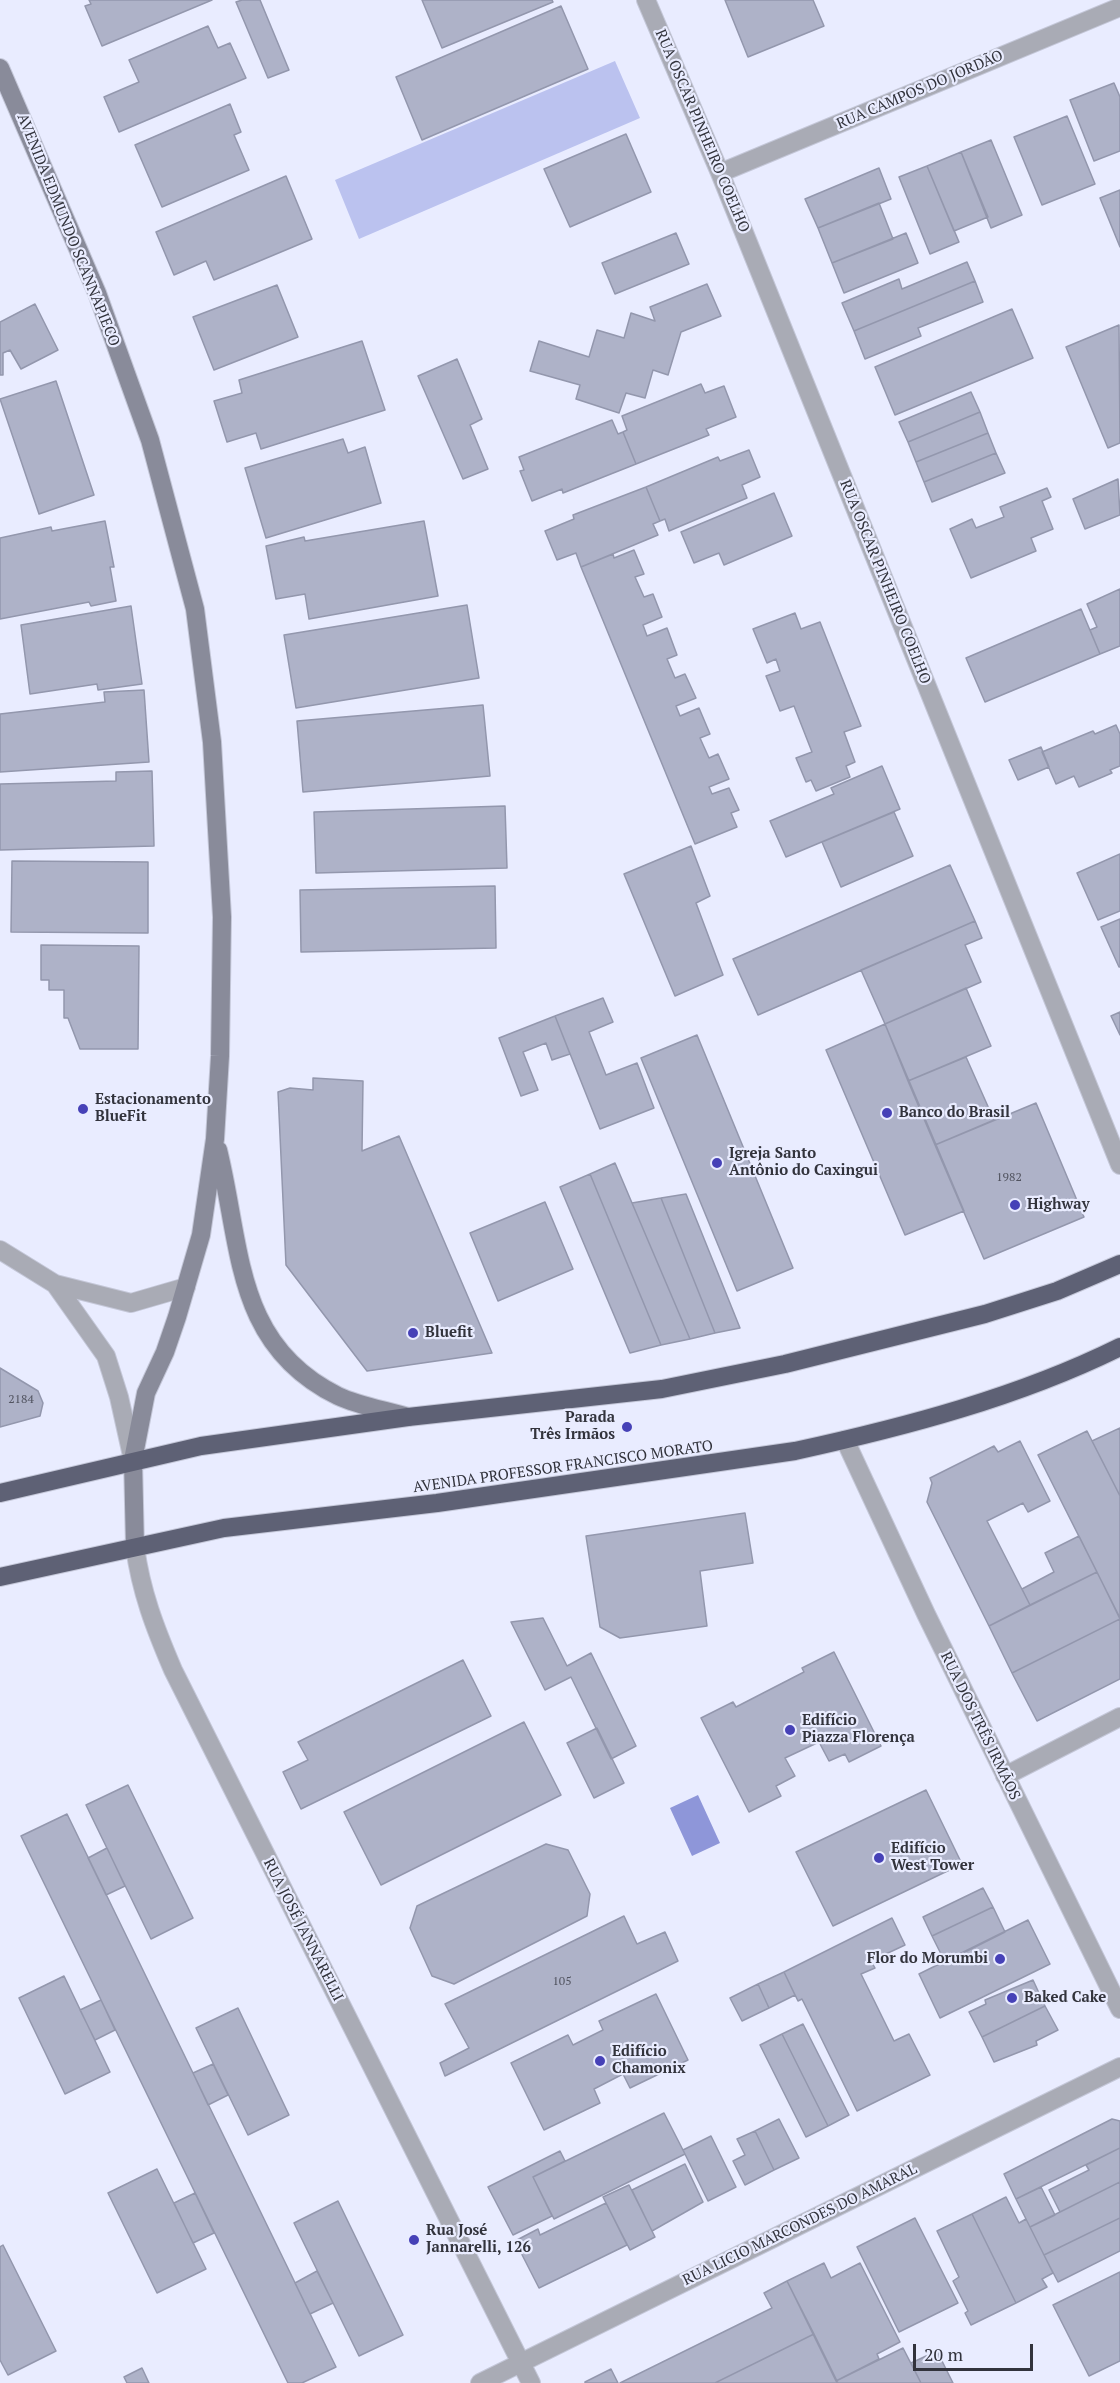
<!DOCTYPE html>
<html>
<head>
<meta charset="utf-8">
<style>
	body { margin:0 }
	#map { position:relative; width:1120px; height:2383px; overflow:hidden; background:#e9ecff; font-family:"PT Serif",serif }
	canvas { display:block }
	.scale { position:absolute; left:913px; top:2344px; width:120px; height:27px; box-sizing:border-box; border:3px solid #32333c; border-top:0; padding-left:8px; font-size:18px; line-height:21px; white-space:nowrap; color:#32333c; -webkit-text-stroke:4px #e9ecff; paint-order:stroke }
</style>
</head>
<body>
<div id="map">
<canvas width="1120" height="2383"></canvas>
<div class="scale">20 m</div>
</div>
<script>
const c = document.querySelector('canvas').getContext('2d');
c.lineJoin = 'round';
function fill(path, color) { c.fillStyle = color; c.fill(path, 'evenodd'); }
function trace(path, color, width, dash) { c.strokeStyle = color; c.lineWidth = width; c.lineCap = dash ? 'butt' : 'round'; c.setLineDash(dash || []); c.stroke(path); }
function drawText(font, color, halo, rows, align = 'center') {
  c.font = font + ' "PT Serif",serif'; c.lineWidth = 4.5; c.setLineDash([]); c.textBaseline = 'middle'; c.strokeStyle = halo; c.fillStyle = color; for (const [text, x, y, turn = 0] of rows) {
    c.save(); c.translate(x, y); c.rotate((+turn || 0) * Math.PI / 180); c.textAlign = isNaN(turn) ? turn : align; if (halo) c.strokeText(text, 0, 0); c.fillText(text, 0, 0); c.restore();
  }
}
const green = new Path2D(`
	M615 61 640 118 359 239 335 180Z`);
const water = new Path2D(`
	M698 1795 720 1843 692 1856 670 1808Z`);
const building = new Path2D(`
	M89 0H212L102 46 85 6 91 4Z
	M242 0H260L289 70 268 78 236 2Z
	M422 0H552L553 2 442 48Z
	M725 0H813L824 26 748 57Z
	M561 6 588 69 422 140 396 77Z
	M208 26 218 48 230 43 246 78 119 132 104 97 139 82 129 60Z
	M1114 83 1120 97V151L1094 161 1070 100Z
	M230 104 241 132 234 135 249 170 162 207 135 145Z
	M1067 116 1095 184 1042 205 1014 137Z
	M626 134 651 192 570 227 544 169Z
	M991 140 1022 215 991 228 961 152Z
	M961 152 988 217 954 231 927 166Z
	M927 166 959 242 930 254 899 177Z
	M879 168 891 199 818 228 805 199Z
	M286 176 312 239 214 280 206 261 174 275 156 232Z
	M1120 190V247L1100 198Z
	M879 203 893 239 832 263 818 228Z
	M676 233 689 264 615 294 602 263Z
	M906 233 918 263 844 293 832 263Z
	M967 262 975 281 854 331 842 303 899 279 902 289Z
	M975 281 983 302 918 328 921 336 865 359 854 331Z
	M707 284 721 316 681 332 668 375 653 370 645 398 626 393 619 413 576 399 580 385 530 371 539 341 589 357 597 330 624 338 631 313 655 321 650 307Z
	M277 285 298 337 214 370 193 317Z
	M35 304 58 350 21 369 10 350 3 353V375H0V322Z
	M1012 309 1033 358 895 415 875 367Z
	M1119 325 1120 443 1108 448 1066 347Z
	M362 341 385 410 261 449 256 433 227 442 214 401 242 393 239 380Z
	M457 359 482 419 470 425 488 469 463 479 418 376Z
	M56 381 94 495 39 514 0 399Z
	M701 384 705 393 724 386 736 417 706 429 709 435 636 464 623 432 627 430 622 416Z
	M971 392 980 412 908 442 899 422Z
	M980 412 988 433 916 462 908 442Z
	M612 420 618 434 623 432 636 464 563 493 562 489 532 501 520 471 524 470 519 457Z
	M988 433 996 453 924 482 916 462Z
	M343 439 348 453 365 447 381 503 266 538 245 468Z
	M749 450 760 477 742 485 747 498 669 531 665 519 660 521 646 487 718 457 720 461Z
	M996 453 1005 473 932 502 924 482Z
	M1118 479 1120 515 1085 529 1073 499Z
	M646 487 660 521 653 524 658 535 581 567 576 553 557 560 545 531 574 519 573 515Z
	M1047 488 1051 497 1042 501 1053 529 1031 538 1036 551 971 578 950 529 972 519 976 528 1004 517 1000 507Z
	M774 493 792 536 724 565 719 553 694 563 681 532Z
	M105 521 114 567H110L116 601 91 606 89 602 0 619V538L51 527 52 531Z
	M424 521 438 596 309 619 305 594 276 599 266 546 304 537 305 541Z
	M634 550 644 574 635 577 644 597 653 594 662 617 643 625 647 636 667 628 677 655 667 659 675 678 685 674 696 698 676 706 680 716 699 708 710 734 700 738 709 758 718 754 729 779 709 787 712 794 729 788 739 810 731 813 737 827 695 844 581 567 613 554 614 558Z
	M1120 589V646L1100 654 1090 630 1097 627 1087 604Z
	M467 605 479 678 296 708 284 635Z
	M131 606 142 684 98 690 97 684 30 694 21 625Z
	M1081 609 1100 654 985 702 966 658Z
	M795 613 801 629 820 622 861 726 844 732 855 762 846 766 850 777 816 791 811 780 806 782 796 758 812 752 794 706 780 711 766 676 780 671 776 659 767 663 753 629Z
	M144 690 149 762 0 772V714L105 702 104 692Z
	M483 705 490 776 303 792 297 721Z
	M1116 725 1120 734V766L1110 770 1112 773 1079 787 1074 776 1056 784 1042 752 1093 731 1095 734Z
	M1041 747 1049 767 1018 780 1009 760Z
	M882 766 900 809 786 857 770 821 834 794 831 788Z
	M152 771 154 846 0 850V784L116 781V772Z
	M505 806 507 868 316 873 314 812Z
	M894 812 913 856 841 887 822 842Z
	M691 846 710 896 696 903 723 975 675 996 624 874Z
	M1120 854V911L1098 920 1077 873Z
	M12 861 148 862V933L11 932Z
	M950 865 975 921 758 1015 733 959Z
	M495 886 496 948 301 952 300 890Z
	M1120 919V967H1119L1101 927Z
	M975 921 982 938 965 945 981 982 885 1024 861 970Z
	M41 945 139 946 138 1049H80L68 1018H64V990H49V980H41Z
	M966 988 991 1046 908 1081 885 1024Z
	M603 998 613 1022 589 1032 606 1075 637 1063 654 1108 600 1129 555 1016Z
	M1120 1012V1035L1111 1016Z
	M555 1016 570 1054 552 1060 546 1043 523 1052 538 1090 521 1096 499 1038Z
	M885 1024 964 1211 905 1235 826 1050Z
	M697 1035 793 1268 737 1291 641 1058Z
	M966 1057 994 1120 935 1145 908 1081Z
	M313 1078 363 1081 362 1151 399 1136 492 1353 367 1371 286 1265 278 1092 290 1088 313 1090Z
	M1036 1103 1084 1217 984 1259 935 1145Z
	M615 1163 632 1203 690 1339 661 1345 590 1174Z
	M590 1174 661 1345 630 1353 560 1187Z
	M686 1194 740 1328 715 1333 661 1198Z
	M661 1198 715 1333 690 1339 632 1203Z
	M545 1202 573 1269 498 1301 470 1233Z
	M0 1368 38 1391 43 1403 40 1416 0 1427Z
	M1120 1428V1496L1092 1441Z
	M1087 1431 1120 1496V1618L1038 1455Z
	M1020 1441 1050 1501 1028 1512 1023 1503 987 1521 1030 1605 989 1626 927 1502 932 1483 930 1478 994 1446 998 1452Z
	M745 1513 753 1563 700 1571 707 1626 620 1638 600 1627 586 1536Z
	M1079 1536 1097 1572 1030 1605 1022 1589 1054 1572 1045 1553Z
	M1097 1572 1120 1619 1012 1673 989 1626Z
	M543 1618 567 1666 591 1653 636 1746 611 1759 571 1677 545 1690 511 1622Z
	M1120 1619V1679L1037 1721 1012 1673Z
	M834 1652 881 1746 849 1762 845 1754 829 1761 819 1742 785 1758 795 1776 776 1786 781 1796 749 1812 701 1718 733 1702 736 1707 804 1672 802 1668Z
	M463 1660 491 1716 301 1809 283 1772 308 1760 298 1742Z
	M524 1722 561 1795 381 1885 344 1812Z
	M597 1728 624 1783 594 1798 567 1743Z
	M128 1785 193 1918 151 1939 86 1805Z
	M926 1790 962 1864 833 1926 796 1852Z
	M67 1814 336 2367 302 2383H288L21 1836Z
	M546 1844 568 1850 590 1894 587 1916 454 1984 432 1976 410 1928 417 1906Z
	M107 1848 125 1886 106 1895 88 1858Z
	M983 1888 993 1907 932 1936 923 1917Z
	M993 1907 1005 1932 945 1962 932 1936Z
	M624 1916 637 1944 665 1932 678 1961 445 2076 440 2063 469 2048 445 2004Z
	M892 1918 905 1945 871 1961 875 1968 861 1974 894 2041 909 2034 930 2075 857 2111 802 1999 798 2001 784 1972Z
	M1028 1920 1050 1964 940 2018 919 1974Z
	M784 1972 795 1995 769 2008 758 1984Z
	M64 1976 110 2072 65 2094 19 1998Z
	M1033 1980 1045 2006 982 2037 969 2012 986 2004 985 2000Z
	M758 1984 769 2008 742 2021 730 1998Z
	M656 1994 688 2060 630 2088 623 2074 594 2089 600 2103 544 2130 511 2063 568 2035 573 2045 603 2030 599 2021Z
	M101 2000 115 2030 95 2040 80 2010Z
	M1045 2006 1058 2030 1036 2041 1037 2045 994 2062 982 2037Z
	M238 2008 289 2115 248 2135 196 2028Z
	M803 2024 849 2115 828 2126 782 2034Z
	M782 2034 828 2126 806 2137 760 2045Z
	M213 2064 228 2095 208 2105 193 2073Z
	M664 2113 685 2154 554 2219 533 2177Z
	M779 2119 799 2158 774 2170 755 2131Z
	M1112 2119 1120 2121V2148L1016 2199 1004 2174Z
	M755 2131 774 2170 745 2185 733 2161 745 2155 737 2139Z
	M711 2136 736 2187 708 2201 683 2150Z
	M1120 2148V2182L1060 2212 1049 2190 1089 2170 1086 2165Z
	M560 2151 565 2161 533 2177 552 2216 513 2235 488 2187Z
	M685 2164 703 2202 652 2231 632 2190Z
	M157 2169 206 2269 157 2293 108 2193Z
	M1120 2182V2218L1044 2255 1030 2227Z
	M629 2185 655 2237 630 2250 603 2197Z
	M1041 2187 1055 2215 1030 2227 1016 2199Z
	M195 2193 214 2233 193 2243 174 2203Z
	M1006 2197 1019 2223 1026 2219 1053 2273 1042 2279 1047 2287 1016 2303 972 2214Z
	M338 2201 403 2335 359 2356 294 2223Z
	M606 2203 627 2245 539 2288 515 2241 538 2229 540 2235Z
	M972 2214 1016 2303 971 2325 965 2313 968 2311 953 2281 959 2277 937 2231Z
	M915 2218 958 2303 899 2332 857 2247Z
	M1120 2218V2251L1058 2282 1044 2255Z
	M3 2245 56 2351 8 2375 0 2360V2247Z
	M824 2263 831 2278 860 2263 900 2342 877 2354 879 2359 836 2381 787 2281Z
	M317 2271 333 2303 310 2314 295 2283Z
	M1120 2272V2361L1089 2376 1053 2305Z
	M787 2281 814 2334 715 2383H620L772 2308 764 2293Z
	M814 2334 838 2383H715Z
	M903 2348 921 2383H838L836 2381Z
	M937 2351 953 2383H921L911 2363Z
	M142 2368 149 2383H127L124 2377Z
	M611 2369 618 2383H585V2382Z`);
const lane = new Path2D(`
	M1005 1776 1120 1717`);
const street = new Path2D(`
	M646 0 720 173 1120 1165
	M720 173 1120 7
	M0 1250 55 1284 131 1303 186 1287
	M55 1284 106 1356 119 1397 133 1460
	M845 1440 926 1614 1120 2009
	M135 1547C141 1592 155 1628 173 1670L531 2383
	M480 2383 1120 2067`);
const secondary = new Path2D(`
	M0 68 97 293 150 440 195 609 212 742 222 917 220 1056 215 1139 201 1235 177 1317 165 1352 146 1393 133 1460 135 1547
	M218 1150C242 1247 234 1345 338 1396 359 1406 385 1410 408 1417`);
const highway = new Path2D(`
	M0 1493 201 1446 408 1417 662 1389 785 1364 985 1314 1057 1291 1120 1264
	M0 1577 224 1528 437 1503 795 1451C905 1427 1019 1397 1120 1347`);
const markers = [
	[83,1109,6,"#4641b7"],
	[887,1113,6,"#4641b7"],
	[717,1163,6,"#4641b7"],
	[1015,1205,6,"#4641b7"],
	[413,1333,6,"#4641b7"],
	[627,1427,6,"#4641b7"],
	[790,1730,6,"#4641b7"],
	[879,1858,6,"#4641b7"],
	[1000,1959,6,"#4641b7"],
	[1012,1998,6,"#4641b7"],
	[600,2061,6,"#4641b7"],
	[414,2240,6,"#4641b7"]
];
const numberNames = [
	["1982",1009,1178],
	["2184",21,1400],
	["105",562,1982]
];
const streetNames = [
	["RUA CAMPOS DO JORDÃO",920,90,-23],
	["RUA OSCAR PINHEIRO COELHO",702,131,67],
	["AVENIDA EDMUNDO SCANNAPIECO",68,230,68],
	["RUA OSCAR PINHEIRO COELHO",885,582,68],
	["AVENIDA PROFESSOR FRANCISCO MORATO",563,1467,-8],
	["RUA DOS TRÊS IRMÃOS",980,1726,64],
	["RUA JOSÉ JANNARELLI",303,1930,63],
	["RUA LICIO MARCONDES DO AMARAL",800,2225,-26]
];
const poiNames = [
	["Estacionamento",95,1100],
	["BlueFit",95,1117],
	["Banco do Brasil",899,1113],
	["Igreja Santo",729,1154],
	["Antônio do Caxingui",729,1171],
	["Highway",1027,1205],
	["Bluefit",425,1333],
	["Parada",615,1418,"right"],
	["Três Irmãos",615,1435,"right"],
	["Edifício",802,1721],
	["Piazza Florença",802,1738],
	["Edifício",891,1849],
	["West Tower",891,1866],
	["Flor do Morumbi",988,1959,"right"],
	["Baked Cake",1024,1998],
	["Edifício",612,2052],
	["Chamonix",612,2069],
	["Rua José",426,2231],
	["Jannarelli, 126",426,2248]
];
fill(green, '#bbc2ef');
fill(water, '#8e96d9');
fill(building, '#aeb2c8');
trace(building, '#9397ad', 1.5);
trace(lane, '#c4c7d8', 20);
trace(street, '#c4c7d8', 20);
trace(secondary, '#c4c7d8', 20);
trace(highway, '#c4c7d8', 20);
trace(lane, '#a9abb5', 18);
trace(street, '#a9abb5', 18);
trace(secondary, '#898b9a', 18);
trace(highway, '#5e6175', 18);
for (const [x, y, r, color] of markers) { const dot = new Path2D(); dot.arc(x, y, r, 0, 2 * Math.PI); c.fillStyle = color; c.fill(dot); trace(dot, '#e9ecff', 2); }
drawText('12px', '#51535f', null, numberNames);
drawText('15px', '#32333c', '#e9ecff', streetNames);
drawText('bold 15px', '#32333c', '#e9ecff', poiNames, 'left');
</script>
</body>
</html>
